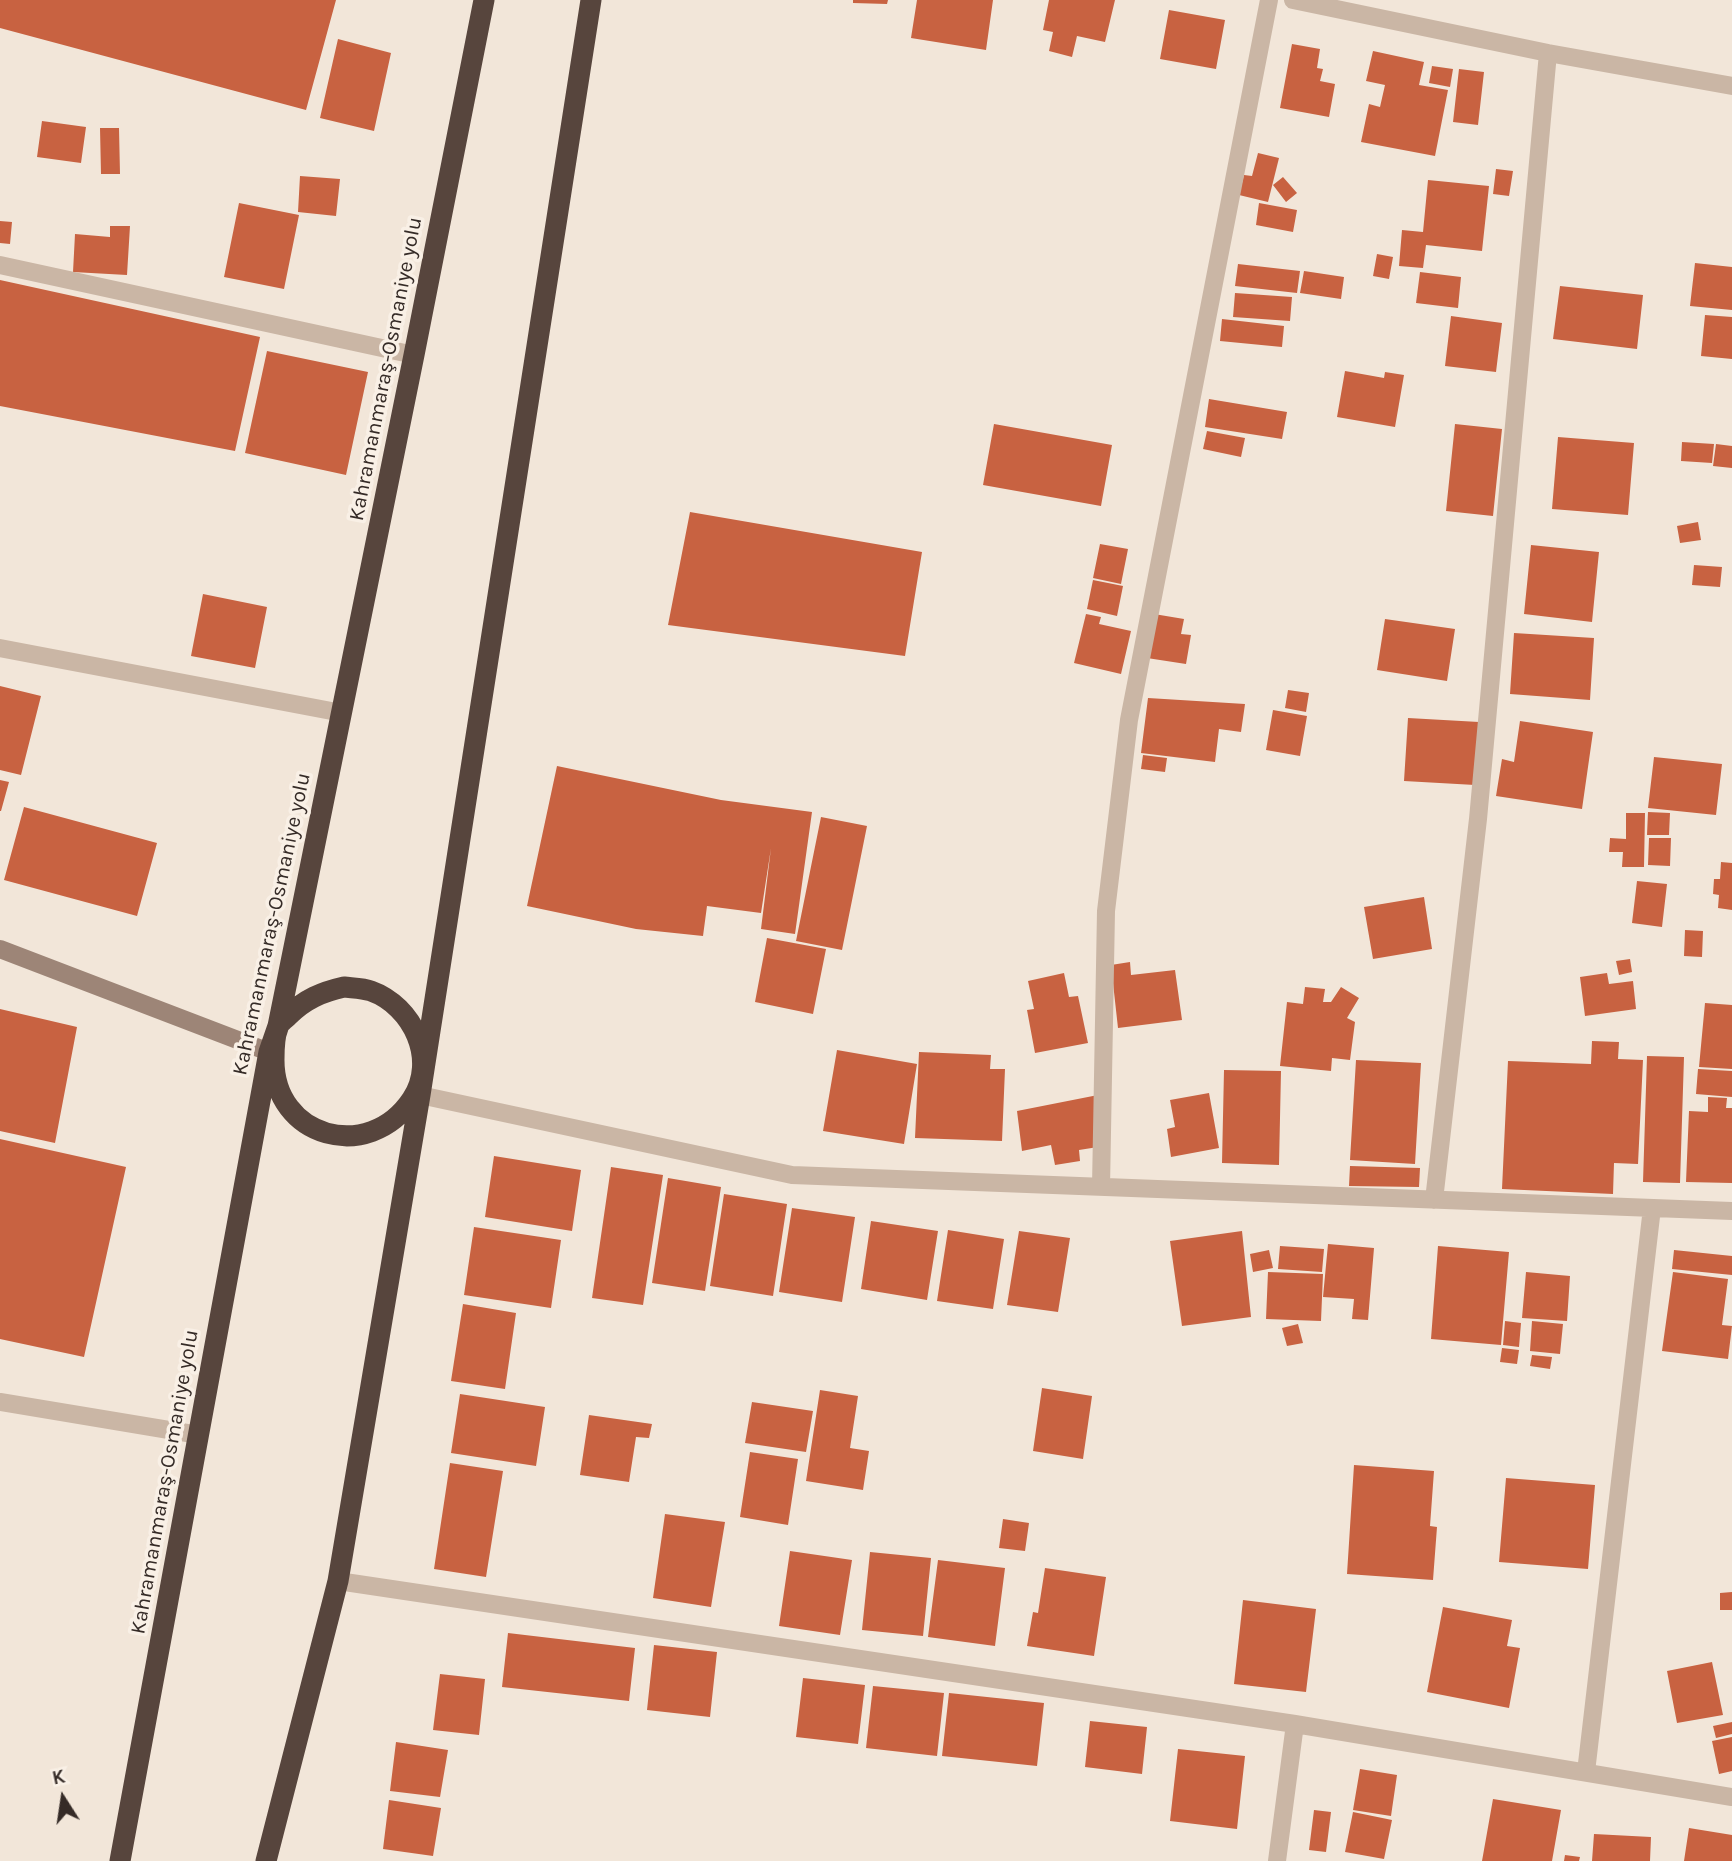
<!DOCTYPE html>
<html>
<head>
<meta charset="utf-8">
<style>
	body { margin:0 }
	#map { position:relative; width:1732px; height:1861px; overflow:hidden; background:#f2e6d9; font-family:Karla,sans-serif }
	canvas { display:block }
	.north { position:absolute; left:28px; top:1763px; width:70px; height:70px; -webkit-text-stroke:5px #f9f0e6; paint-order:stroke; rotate:348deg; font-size:19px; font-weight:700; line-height:28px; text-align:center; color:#352b27 }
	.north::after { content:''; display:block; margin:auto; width:24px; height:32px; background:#352b27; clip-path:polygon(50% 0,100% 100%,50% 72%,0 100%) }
</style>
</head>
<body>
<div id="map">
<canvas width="1732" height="1861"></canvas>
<div class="north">K</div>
</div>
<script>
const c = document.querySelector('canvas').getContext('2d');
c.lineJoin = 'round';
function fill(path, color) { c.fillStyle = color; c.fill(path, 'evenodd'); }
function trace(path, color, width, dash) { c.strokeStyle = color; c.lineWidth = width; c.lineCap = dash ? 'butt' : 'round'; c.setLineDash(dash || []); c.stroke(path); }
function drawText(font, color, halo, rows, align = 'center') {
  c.font = font + ' Karla,sans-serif'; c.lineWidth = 7; c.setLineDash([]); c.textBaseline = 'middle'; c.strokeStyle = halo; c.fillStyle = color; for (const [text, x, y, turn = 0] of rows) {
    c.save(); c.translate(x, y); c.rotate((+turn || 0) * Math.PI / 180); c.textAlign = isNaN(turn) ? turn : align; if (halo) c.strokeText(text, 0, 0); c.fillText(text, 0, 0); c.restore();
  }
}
const building = new Path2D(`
	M0 0H336L306 110 0 28Z
	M853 0H888L887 4 853 3Z
	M917 0H993L986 50 911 38Z
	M1049 0H1115L1105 42 1077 36 1072 57 1049 51 1053 32 1043 30Z
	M1169 10 1225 20 1216 69 1160 59Z
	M338 39 391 53 374 131 320 118Z
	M1292 44 1320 49 1317 68 1323 69 1320 81 1335 84 1329 117 1280 108Z
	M1373 51 1424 62 1419 85 1448 90 1435 156 1361 142 1369 104 1380 107 1385 85 1366 81Z
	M1432 66 1453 69 1450 87 1429 83Z
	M1459 69 1484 72 1478 125 1453 122Z
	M42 121 86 127 81 163 37 157Z
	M100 128H119L120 174H101Z
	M1258 153 1279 158 1268 202 1239 195 1244 175 1252 176Z
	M1496 169 1513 171 1509 196 1493 194Z
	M300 176 340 179 336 216 298 212Z
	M1283 177 1297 193 1286 202 1273 185Z
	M1428 180 1489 186 1482 251 1426 245 1423 268 1399 266 1402 230 1423 232Z
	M239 203 299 215 284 289 224 277Z
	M1259 203 1297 210 1293 232 1256 225Z
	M0 221 12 222 10 244 0 243Z
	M110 226H130L127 275 73 272 75 234 110 237Z
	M1377 254 1393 257 1389 279 1373 276Z
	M1695 263 1732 267V310L1690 306Z
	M1238 264 1300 271 1297 293 1235 286Z
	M1304 271 1344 277 1341 299 1300 293Z
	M1420 272 1461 277 1458 308 1416 303Z
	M0 280 260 337 235 451 0 406Z
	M1560 286 1643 295 1637 349 1553 339Z
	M1235 293 1292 297 1290 321 1233 317Z
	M1705 315 1732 317V359L1701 356Z
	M1451 316 1502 323 1496 372 1445 366Z
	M1222 319 1284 326 1282 347 1220 341Z
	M267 351 368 372 346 475 245 453Z
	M1345 371 1384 378 1385 372 1404 375 1395 427 1337 417Z
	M1209 399 1287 412 1282 439 1205 427Z
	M994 424 1112 445 1101 506 983 485Z
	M1455 424 1502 429 1493 516 1446 511Z
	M1207 431 1245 438 1241 457 1203 449Z
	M1558 437 1634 443 1628 515 1552 509Z
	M1682 442 1714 444 1712 463 1681 461Z
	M1716 444 1732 446V468L1713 466Z
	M690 512 922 552 905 656 668 625Z
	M1698 522 1701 540 1680 543 1677 526Z
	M1100 544 1128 549 1121 584 1093 578Z
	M1531 545 1599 552 1592 622 1524 614Z
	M1694 565 1722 567 1720 587 1692 585Z
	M1093 580 1123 586 1117 616 1087 609Z
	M203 594 267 607 255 668 191 656Z
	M1086 614 1101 617 1099 624 1131 631 1121 674 1074 663Z
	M1154 614 1184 619 1181 634 1191 635 1186 664 1147 658Z
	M1385 619 1455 629 1447 681 1377 670Z
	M1514 633 1594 638 1590 700 1510 694Z
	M0 686 41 696 21 775 0 770Z
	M1288 690 1309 693 1306 712 1285 708Z
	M1148 698 1245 704 1241 732 1219 729 1215 762 1141 753Z
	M1273 710 1307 716 1300 756 1266 750Z
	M1408 718 1479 722 1475 785 1404 781Z
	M1520 721 1593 732 1582 809 1496 796 1502 759 1514 762Z
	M1143 755 1167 758 1165 772 1141 769Z
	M1654 757 1722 764 1716 815 1648 808Z
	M557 766 721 800 812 812 795 934 761 929 771 848 761 913 707 906 703 936 636 929 527 906Z
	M0 780 9 782 1 811H0Z
	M24 807 157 843 137 916 4 880Z
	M1648 812 1670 813 1669 835H1647Z
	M1626 813H1645L1644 867H1622L1623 852H1609L1610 838 1626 839Z
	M821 817 867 826 842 950 796 941Z
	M1649 838H1671L1670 866 1648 865Z
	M1721 862 1732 863V910L1718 908 1719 895 1713 894 1714 879H1720Z
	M1637 881 1667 884 1662 927 1632 923Z
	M1424 897 1432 949 1373 959 1364 907Z
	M1685 930 1703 931 1702 957 1684 956Z
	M767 938 826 949 813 1014 755 1002Z
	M1630 959 1632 972 1619 975 1616 961Z
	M1130 962 1131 975 1175 970 1182 1020 1118 1028 1111 965Z
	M1064 973 1069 997 1078 996 1088 1043 1035 1053 1027 1010 1034 1009 1028 981Z
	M1607 973 1609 984 1633 981 1636 1009 1585 1016 1580 977Z
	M1305 987 1325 989 1323 1002H1331L1341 987 1359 998 1347 1018 1355 1022 1350 1060 1332 1058 1331 1071 1280 1066 1287 1002 1303 1004Z
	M1705 1003 1732 1005V1069L1699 1067Z
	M0 1009 77 1027 55 1143 0 1131Z
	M1592 1041 1619 1042 1618 1059 1643 1060 1638 1164 1614 1163 1613 1194 1502 1189 1508 1061 1591 1064Z
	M837 1050 917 1064 904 1144 823 1131Z
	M919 1052 991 1055 990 1069H1005L1002 1141 915 1138Z
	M1647 1056 1684 1057 1680 1183 1643 1182Z
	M1356 1060 1421 1063 1415 1164 1350 1160Z
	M1698 1069 1732 1071V1097L1696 1094Z
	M1224 1070 1281 1071 1279 1165 1222 1163Z
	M1209 1093 1219 1148 1171 1157 1167 1129 1175 1127 1170 1100Z
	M1098 1095V1147L1079 1150 1080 1161 1055 1165 1051 1145 1022 1151 1017 1111Z
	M1708 1097 1727 1098 1726 1108H1732V1183L1686 1182 1689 1111 1708 1112Z
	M0 1139 126 1167 84 1357 0 1339Z
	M494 1156 581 1170 572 1231 485 1217Z
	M1350 1166 1420 1168 1419 1187 1349 1186Z
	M611 1167 663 1175 643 1305 592 1298Z
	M668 1178 721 1187 705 1291 652 1283Z
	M724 1194 787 1204 773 1296 710 1286Z
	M792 1208 855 1217 842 1302 779 1292Z
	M871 1221 938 1231 927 1300 861 1289Z
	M474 1227 561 1240 551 1308 464 1295Z
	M948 1230 1004 1239 993 1309 937 1301Z
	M1019 1231 1070 1238 1058 1312 1007 1305Z
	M1242 1231 1251 1317 1182 1326 1170 1241Z
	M1328 1244 1374 1248 1368 1320 1352 1319 1354 1299 1323 1297Z
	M1280 1246 1324 1249 1322 1272 1278 1269Z
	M1438 1246 1509 1252 1501 1345 1431 1339Z
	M1269 1250 1273 1268 1253 1272 1250 1254Z
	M1674 1250 1732 1256V1275L1672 1269Z
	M1268 1272 1323 1274 1321 1321 1266 1319Z
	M1526 1272 1570 1276 1567 1321 1522 1318Z
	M1673 1272 1728 1279 1722 1325 1732 1326 1728 1359 1662 1351Z
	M463 1304 516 1313 505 1389 451 1381Z
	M1505 1321 1521 1323 1519 1347 1503 1345Z
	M1532 1321 1563 1324 1560 1354 1530 1351Z
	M1298 1324 1303 1343 1287 1346 1282 1328Z
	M1502 1348 1519 1350 1517 1364 1500 1362Z
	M1532 1355 1552 1357 1550 1369 1530 1366Z
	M1042 1388 1092 1396 1083 1459 1033 1451Z
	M820 1390 858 1396 850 1448 869 1451 863 1490 806 1481Z
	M460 1394 545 1407 536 1466 451 1453Z
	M752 1402 813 1411 806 1452 745 1443Z
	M589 1415 652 1424 649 1438 636 1437 629 1482 580 1475Z
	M750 1452 798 1459 788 1525 740 1517Z
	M450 1463 503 1471 486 1577 434 1569Z
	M1354 1465 1434 1471 1430 1526 1437 1527 1433 1580 1347 1574Z
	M1506 1478 1595 1485 1588 1569 1499 1562Z
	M665 1514 725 1522 711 1607 653 1598Z
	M1003 1519 1029 1523 1025 1551 999 1548Z
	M790 1551 852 1560 840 1635 779 1626Z
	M870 1552 931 1558 923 1636 862 1630Z
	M938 1560 1005 1568 995 1646 928 1637Z
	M1045 1568 1106 1577 1094 1656 1027 1646 1033 1612 1038 1613Z
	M1732 1592V1610H1720V1593Z
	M1243 1600 1316 1609 1306 1692 1234 1684Z
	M1443 1607 1512 1620 1507 1646 1520 1648 1509 1708 1427 1692Z
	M508 1633 635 1648 629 1701 502 1687Z
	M654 1645 717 1652 710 1717 647 1710Z
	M1712 1662 1723 1715 1677 1723 1667 1671Z
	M440 1674 485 1679 479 1735 433 1730Z
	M803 1678 865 1685 858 1744 796 1737Z
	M873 1686 944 1693 937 1756 866 1748Z
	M949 1693 1044 1703 1037 1766 942 1756Z
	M1090 1721 1147 1727 1142 1774 1085 1767Z
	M1732 1722V1734L1716 1738 1713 1726Z
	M1732 1737V1771L1719 1774 1712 1741Z
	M396 1742 448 1750 440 1797 390 1791Z
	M1178 1749 1245 1756 1237 1829 1170 1821Z
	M1360 1769 1397 1775 1391 1816 1353 1810Z
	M1493 1799 1561 1810 1552 1861H1482Z
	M389 1800 441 1808 433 1856 383 1849Z
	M1314 1810 1331 1812 1326 1852 1309 1850Z
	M1353 1812 1392 1820 1384 1859 1345 1852Z
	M1689 1828 1732 1835V1861H1684Z
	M1594 1834 1651 1837 1650 1861H1592Z
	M1565 1855 1580 1857 1579 1861H1564Z`);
const street = new Path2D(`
	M1293 0 1548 53 1732 86
	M0 265 414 355
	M0 648 342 713
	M420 1095 792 1175 1732 1211
	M1101 1187 1106 911 1129 720 1269 0
	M1434 1200 1478 819 1548 53
	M0 1402 199 1435
	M338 1581 1295 1724 1732 1797
	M1586 1772 1652 1208
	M1277 1861 1295 1724`);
const secondary = new Path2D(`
	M0 949 269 1052`);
const highway = new Path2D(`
	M344 987C352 988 363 988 371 991 413 1006 438 1060 412 1099 369 1164 273 1138 274 1059 274 1050 274 1037 278 1028 279 1023 285 1019 288 1016 305 999 322 992 344 987Z
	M120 1861 269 1052 278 1026 414 355 484 0
	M266 1861 338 1581 420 1095 591 0`);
const streetNames = [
	["Kahramanmaraş-Osmaniye yolu",386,369,-79],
	["Kahramanmaraş-Osmaniye yolu",272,924,-78],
	["Kahramanmaraş-Osmaniye yolu",165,1482,-80]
];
fill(building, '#c86241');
trace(street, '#cab6a5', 18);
trace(secondary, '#9d8577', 18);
trace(highway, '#57453d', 21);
drawText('21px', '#352b27', '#f9f0e6', streetNames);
</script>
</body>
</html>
